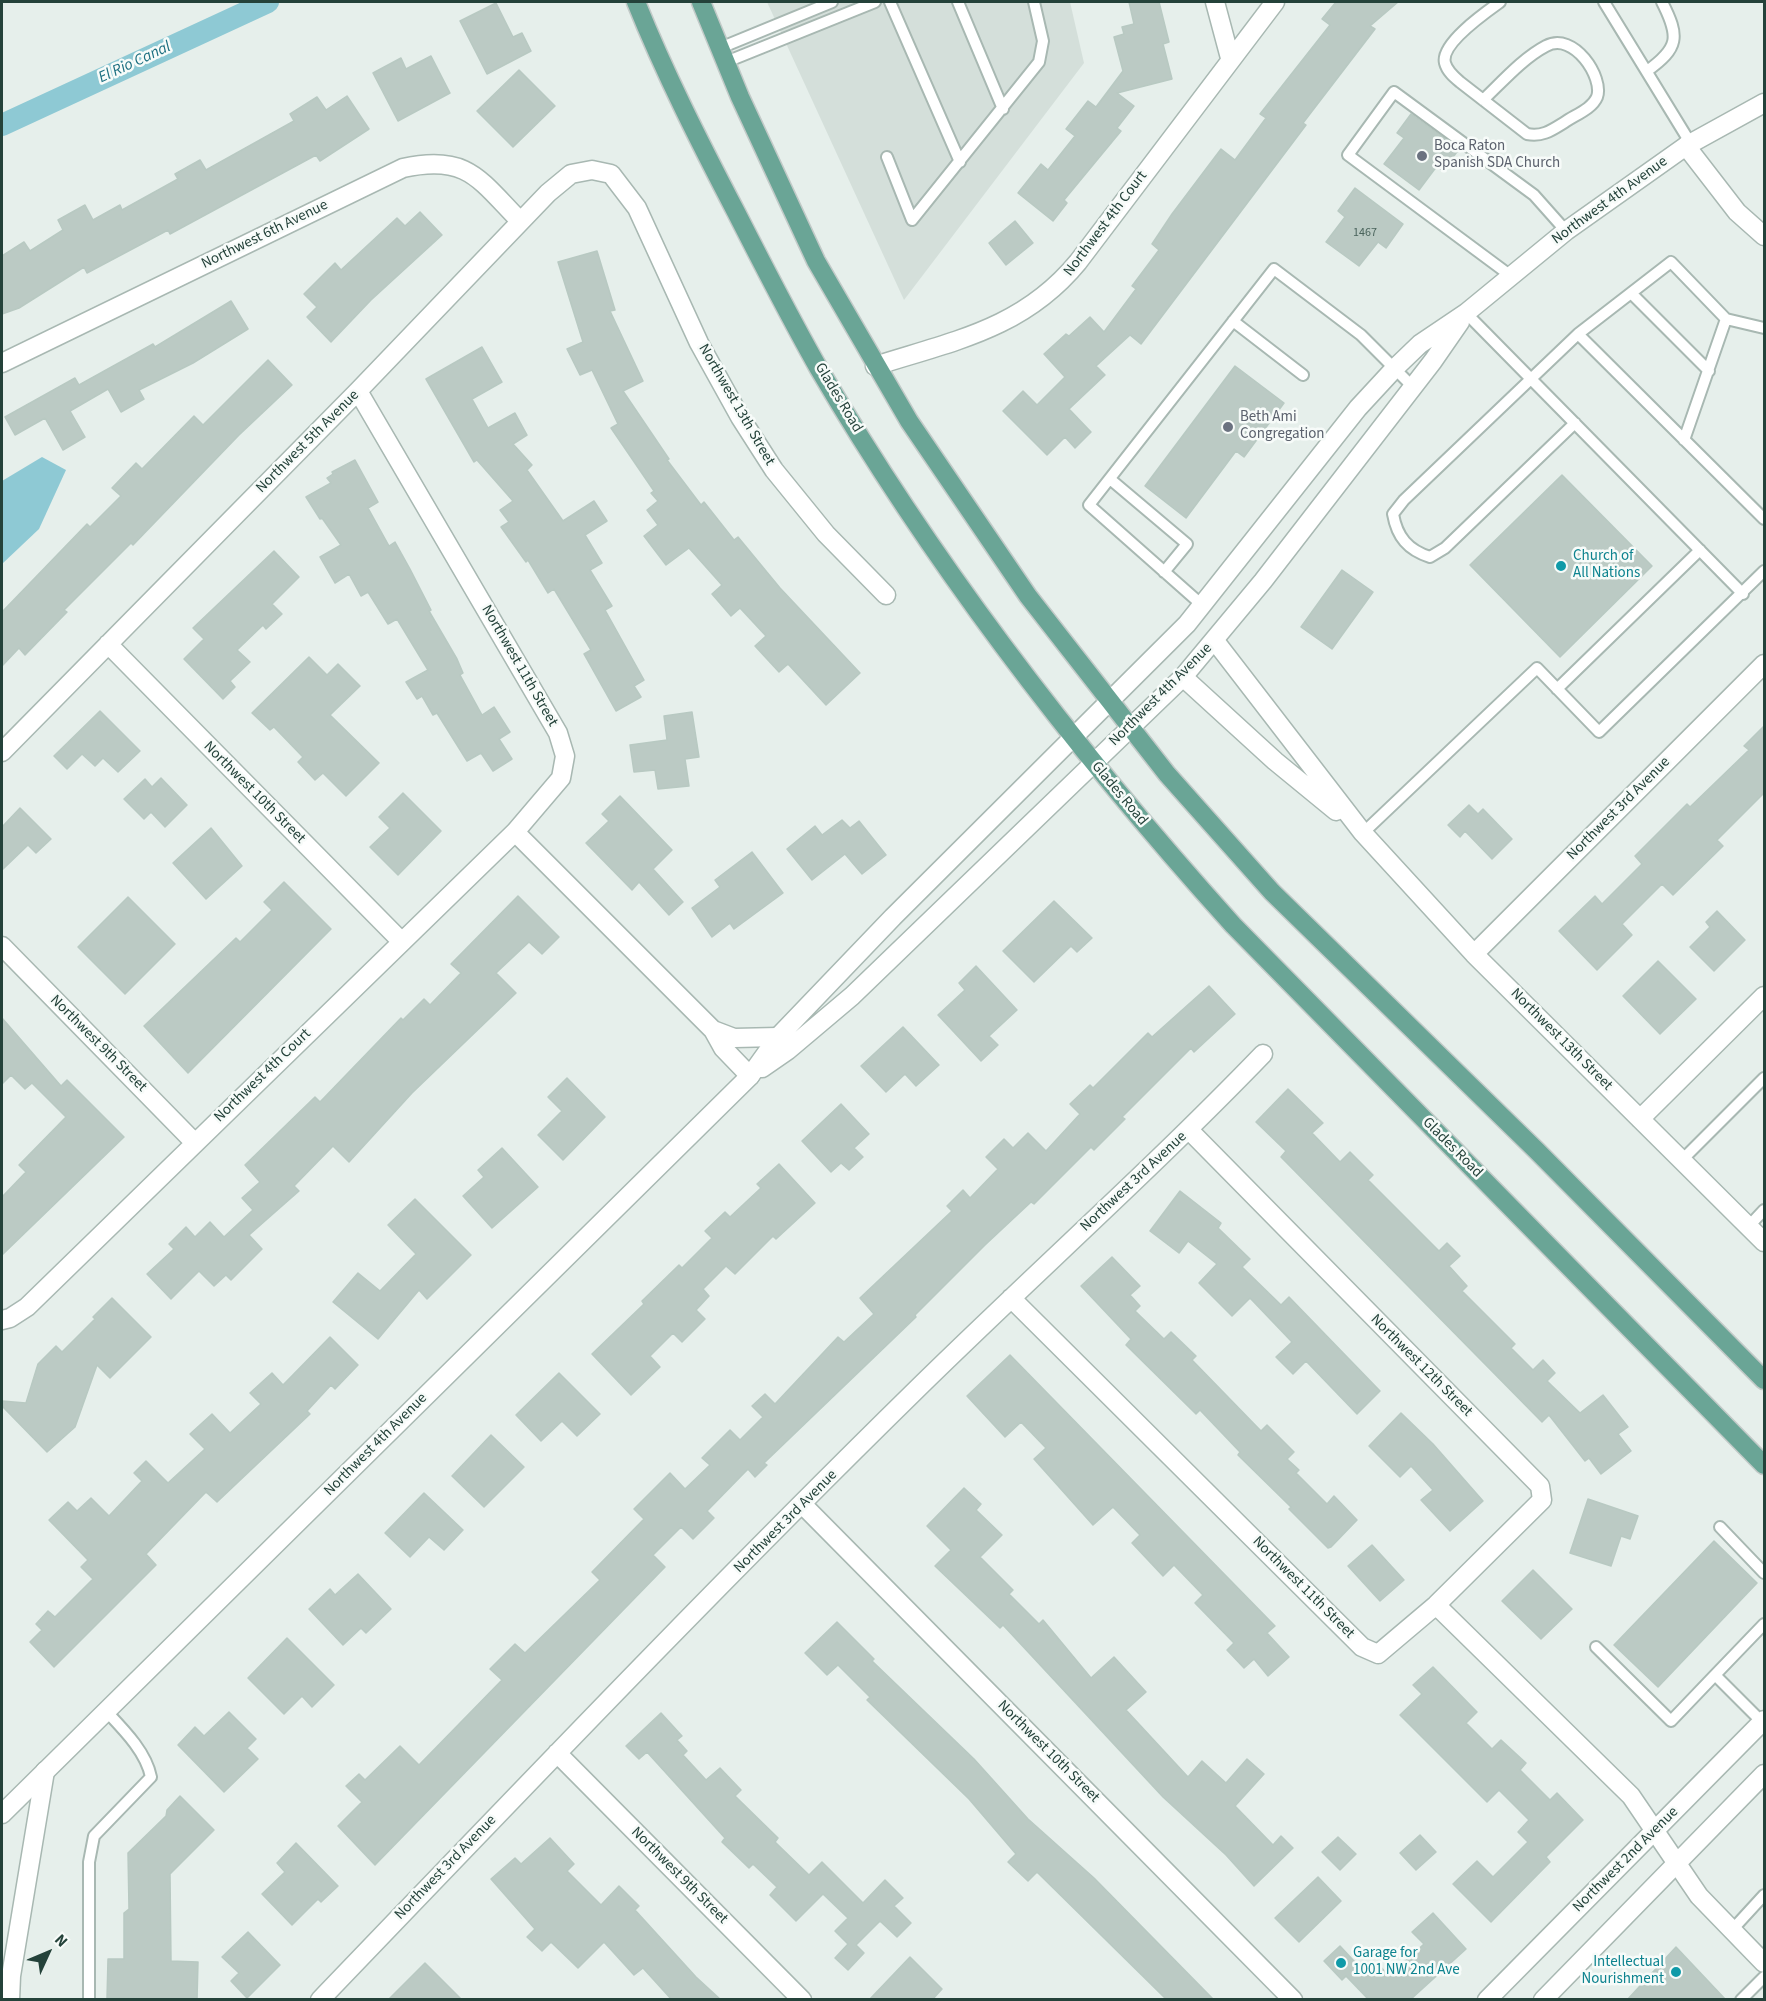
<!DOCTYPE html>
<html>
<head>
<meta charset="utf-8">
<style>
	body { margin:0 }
	#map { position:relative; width:1766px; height:2001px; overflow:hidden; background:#e6efeb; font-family:"Source Sans 3",sans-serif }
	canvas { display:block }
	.frame { position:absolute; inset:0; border:3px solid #24423a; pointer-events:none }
	.north { position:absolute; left:18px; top:1923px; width:60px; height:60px; -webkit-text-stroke:4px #f7fbf9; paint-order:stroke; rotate:46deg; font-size:16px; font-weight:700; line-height:24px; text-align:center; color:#24423a }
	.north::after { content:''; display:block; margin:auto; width:21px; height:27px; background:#24423a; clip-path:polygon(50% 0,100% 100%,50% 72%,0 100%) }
</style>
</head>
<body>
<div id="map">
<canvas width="1766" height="2001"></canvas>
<div class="frame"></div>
<div class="north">N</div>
</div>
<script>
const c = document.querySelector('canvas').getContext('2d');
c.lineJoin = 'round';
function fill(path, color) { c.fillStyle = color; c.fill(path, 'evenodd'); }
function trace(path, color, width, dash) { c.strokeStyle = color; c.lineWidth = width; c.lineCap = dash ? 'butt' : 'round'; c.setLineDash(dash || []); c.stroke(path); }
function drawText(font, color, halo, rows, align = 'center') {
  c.font = font + ' "Source Sans 3",sans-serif'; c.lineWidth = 5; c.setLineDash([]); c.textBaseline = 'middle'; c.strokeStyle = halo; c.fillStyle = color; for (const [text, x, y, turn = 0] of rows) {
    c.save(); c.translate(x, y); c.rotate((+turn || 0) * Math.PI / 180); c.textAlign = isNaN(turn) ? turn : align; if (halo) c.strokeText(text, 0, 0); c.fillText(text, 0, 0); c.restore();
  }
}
const built = new Path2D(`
	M767 2H1070L1084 63 904 300Z`);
const water = new Path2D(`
	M42 457 66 470 39 529 2 564V481Z`);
const canal = new Path2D(`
	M2 125 268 2`);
const building = new Path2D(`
	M1129 2H1159L1169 42 1163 44 1172 79 1117 93 1134 106 1117 128 1121 131 1064 200 1067 203 1053 221 1018 193 1041 164 1048 170 1075 136 1066 129 1088 101 1096 107 1123 71 1114 37 1124 34 1122 27 1134 24Z
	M1336 2H1398L1370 26 1375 29 1303 123 1306 125 1141 344 1130 335 1096 366 1105 375 1069 409 1091 432 1075 448 1065 437 1047 455 1003 411 1023 391 1037 405 1065 377 1044 354 1066 334 1069 336 1090 317 1104 332 1136 289 1132 286 1159 250 1152 244 1172 214 1221 149 1235 160 1266 118 1260 114 1330 25 1322 19Z
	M496 3 513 37 522 33 531 51 487 74 460 21Z
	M431 56 450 93 398 121 373 73 401 58 406 69Z
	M519 70 555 106 513 147 477 111Z
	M347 96 369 129 320 161 316 155 170 234 168 230 87 273 84 267 19 308 2 314V256L24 242 30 251 63 230 58 220 85 205 93 220 120 205 122 210 178 179 175 174 200 160 206 170 294 121 290 114 317 97 326 110Z
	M1411 114 1459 149 1443 171 1437 166 1419 190 1384 164 1404 138 1397 133Z
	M1355 188 1403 224 1386 248 1378 242 1359 266 1326 242 1345 217 1338 211Z
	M420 212 442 235 371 300 331 342 307 317 317 307 304 294 335 263 341 270 397 218 405 226Z
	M1015 221 1033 243 1006 265 989 243Z
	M597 251 615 310 610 311 643 381 623 391 669 459 667 460 701 505 704 502 734 540 738 537 780 588 860 673 826 705 788 664 779 672 755 646 766 636 740 608 731 616 712 594 722 585 689 548 666 565 644 536 658 525 647 510 658 501 651 493 654 491 611 428 618 424 592 370 580 375 567 349 583 342 558 262Z
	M231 301 248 329 193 363 139 390 144 399 121 412 108 389 70 411 85 437 63 450 45 418 15 435 5 417 75 378 79 385 153 344 155 347Z
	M482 347 502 382 472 399 488 428 515 413 527 435 513 444 532 465 527 470 563 521 594 501 607 521 585 535 602 563 590 570 612 606 605 610 644 680 634 686 641 697 616 711 584 654 591 650 554 589 548 593 528 560 526 562 501 527 509 522 500 510 513 501 477 460 474 462 426 379Z
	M268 360 292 385 239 435 133 545 131 543 64 610 67 612 25 655 19 648 2 666V612L87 524 90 527 121 496 112 488 136 463 142 469 194 416 203 425Z
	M1235 366 1284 403 1244 457 1236 451 1186 518 1145 486Z
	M355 460 378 502 368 508 389 546 395 542 410 569 431 610 429 611 457 659 463 673 460 675 482 715 494 707 510 732 499 739 512 759 493 771 481 753 467 761 437 713 433 715 422 696 417 699 406 682 428 670 397 619 388 624 368 592 361 596 349 574 335 583 320 557 341 545 322 518 320 519 306 497 331 483 327 478 333 474 332 472Z
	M1562 475 1652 566 1560 657 1470 565Z
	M274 551 299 577 272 604 282 614 266 629 263 625 237 650 250 662 230 681 235 687 223 699 184 659 204 639 193 628Z
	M1342 570 1373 592 1332 649 1301 627Z
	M309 657 327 675 338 664 360 686 330 715 379 763 346 796 323 773 315 780 298 762 303 757 274 727 270 730 252 713Z
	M100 711 140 751 118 772 103 758 95 766 82 754 67 769 54 756Z
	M692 712 699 757 685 759 689 786 658 789 655 770 634 772 630 745 667 740 664 716Z
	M1764 726V793L1717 840 1723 846 1673 895 1662 884 1622 924 1632 935 1597 970 1559 931 1595 896 1602 904 1642 864 1635 856 1687 804 1690 807 1749 750 1744 746Z
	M161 778 187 805 165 827 151 812 144 819 124 799 145 779 152 787Z
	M403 793 441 831 398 875 370 847 390 828 379 817Z
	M620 796 672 850 653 869 683 902 669 915 639 882 632 890 586 843 609 821 602 814Z
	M1469 805 1478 814 1483 809 1512 839 1492 859 1465 831 1460 837 1448 825Z
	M20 808 51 839 36 853 28 845 2 870V827Z
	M842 820 850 828 859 821 886 855 862 874 845 854 812 880 787 849 815 826 822 835Z
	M211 828 242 866 206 899 173 863Z
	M752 852 783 893 734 929 730 923 712 937 692 908 720 887 715 880Z
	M284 882 331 929 188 1073 144 1026 236 938 240 942 272 910 264 902Z
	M518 896 559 937 542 954 529 942 496 973 516 993 412 1093 349 1162 333 1146 294 1186 299 1191 249 1235 262 1249 231 1280 226 1275 214 1286 199 1271 171 1299 147 1274 174 1249 169 1244 186 1227 195 1237 210 1222 224 1237 253 1210 242 1198 260 1182 245 1165 315 1097 320 1102 401 1018 403 1020 424 999 430 1005 461 973 451 964Z
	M128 897 175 944 125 994 78 947Z
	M1054 901 1092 938 1077 952 1071 946 1034 982 1003 951Z
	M1717 911 1745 940 1714 971 1690 947 1710 927 1706 922Z
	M1658 961 1696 999 1660 1034 1623 996Z
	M976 966 1017 1010 989 1036 998 1045 981 1061 938 1015 965 990 959 983Z
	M1209 986 1235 1014 1194 1052 1191 1048 1122 1117 1125 1119 1094 1150 1091 1147 1034 1204 1031 1202 985 1245 915 1315 916 1317 764 1463 767 1465 755 1477 748 1469 707 1511 714 1518 693 1539 681 1527 653 1555 665 1567 375 1865 338 1826 362 1802 346 1786 359 1774 365 1780 400 1746 419 1765 502 1680 490 1669 515 1644 525 1653 600 1580 592 1572 644 1519 634 1509 670 1473 685 1489 710 1465 702 1458 730 1430 740 1440 763 1417 752 1406 765 1394 775 1404 838 1337 844 1342 874 1314 860 1298 952 1211 947 1206 963 1190 970 1198 998 1169 986 1157 1004 1139 1013 1148 1028 1133 1046 1151 1080 1114 1070 1104 1090 1085 1093 1088 1148 1033 1152 1037Z
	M2 1018 61 1086 67 1080 124 1137 2 1255V1197L26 1172 19 1165 66 1117 32 1083 25 1089 11 1075 2 1084Z
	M903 1027 939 1065 916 1086 905 1074 886 1092 861 1066Z
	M567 1078 605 1117 563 1160 538 1135 562 1111 548 1097Z
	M1288 1089 1323 1123 1312 1133 1340 1162 1350 1152 1373 1175 1368 1180 1439 1251 1447 1243 1460 1256 1449 1266 1467 1286 1462 1291 1515 1344 1511 1348 1533 1370 1543 1360 1555 1373 1547 1381 1580 1413 1603 1395 1628 1427 1618 1434 1631 1451 1601 1474 1589 1458 1585 1461 1549 1415 1542 1422 1281 1157 1286 1151 1256 1122Z
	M841 1104 869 1134 854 1148 863 1157 849 1170 841 1163 831 1172 802 1141Z
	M502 1148 538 1187 492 1228 463 1196 484 1177 478 1170Z
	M779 1164 815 1203 776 1239 773 1236 735 1274 726 1266 703 1289 709 1296 696 1310 705 1319 682 1342 673 1333 650 1356 660 1367 631 1395 592 1354 644 1304 642 1301 679 1265 682 1268 712 1238 705 1231 725 1212 730 1217 761 1188 757 1184Z
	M1180 1191 1221 1223 1218 1228 1250 1259 1242 1267 1281 1305 1289 1297 1380 1391 1357 1414 1306 1361 1293 1374 1276 1357 1292 1342 1250 1298 1232 1316 1199 1283 1217 1264 1188 1241 1179 1253 1150 1231Z
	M415 1199 471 1255 427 1299 419 1290 378 1339 333 1302 358 1273 380 1291 416 1254 388 1225Z
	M1112 1257 1140 1286 1130 1295 1140 1306 1135 1311 1164 1339 1171 1332 1196 1356 1192 1360 1261 1431 1267 1425 1294 1452 1287 1459 1299 1470 1296 1473 1327 1504 1334 1496 1357 1520 1331 1547 1328 1548 1289 1509 1291 1507 1238 1455 1240 1452 1200 1410 1196 1414 1126 1345 1131 1339 1081 1286Z
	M112 1298 151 1337 110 1378 97 1365 75 1427 47 1452 2 1406V1401L26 1403 38 1364 56 1346 62 1352 95 1319 93 1317Z
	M330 1337 358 1365 335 1389 331 1385 307 1411 310 1414 217 1502 206 1492 146 1554 156 1565 54 1667 30 1642 42 1630 36 1624 48 1611 55 1617 93 1579 81 1567 88 1560 49 1520 68 1502 77 1511 91 1498 109 1516 142 1481 134 1473 146 1461 168 1483 205 1449 190 1434 212 1414 230 1433 261 1404 250 1393 272 1373 283 1385Z
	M1010 1355 1275 1626 1267 1633 1289 1657 1268 1676 1254 1659 1244 1668 1227 1650 1234 1643 1195 1603 1203 1595 1174 1565 1163 1576 1132 1543 1140 1535 1113 1507 1093 1525 1034 1459 1046 1448 1021 1422 1005 1437 967 1396Z
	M559 1373 600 1414 577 1436 562 1421 541 1441 516 1415Z
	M1401 1413 1433 1444 1483 1501 1450 1531 1421 1500 1433 1490 1411 1466 1400 1477 1369 1446Z
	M491 1435 524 1467 484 1507 452 1476Z
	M964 1488 981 1504 976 1510 1002 1535 980 1557 1013 1590 1009 1594 1039 1624 1043 1620 1091 1678 1114 1657 1146 1692 1126 1710 1188 1777 1202 1761 1226 1783 1247 1759 1264 1774 1235 1806 1273 1845 1281 1836 1293 1848 1254 1886 1226 1855 1163 1797 1003 1625 1000 1628 935 1566 951 1550 927 1526Z
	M424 1493 463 1530 444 1550 429 1537 410 1557 385 1533Z
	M1588 1499 1638 1516 1630 1539 1621 1536 1611 1566 1570 1553Z
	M1714 1541 1757 1583 1658 1687 1614 1645Z
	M1372 1545 1404 1580 1380 1601 1348 1566Z
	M1533 1570 1572 1609 1541 1639 1502 1601Z
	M358 1574 391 1609 366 1633 361 1628 343 1645 309 1609 330 1589 335 1595Z
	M837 1622 874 1659 872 1661 974 1759 1028 1819 1094 1878 1214 2000H1167L1037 1872 1028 1881 1008 1862 1016 1854 969 1799 867 1700 870 1697 838 1665 827 1675 805 1653Z
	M287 1638 334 1685 312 1707 302 1696 284 1714 248 1678Z
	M1433 1667 1477 1712 1466 1723 1492 1749 1501 1740 1526 1763 1520 1770 1550 1800 1557 1793 1583 1820 1546 1857 1550 1862 1491 1922 1453 1884 1477 1861 1493 1877 1528 1842 1518 1832 1529 1820 1499 1790 1487 1802 1400 1715 1422 1694 1413 1685Z
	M229 1712 256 1739 247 1748 258 1759 224 1792 178 1745 195 1727 204 1736Z
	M661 1713 682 1736 677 1740 687 1751 683 1755 706 1780 720 1768 741 1790 735 1796 778 1838 775 1842 809 1875 822 1862 863 1903 885 1880 903 1898 894 1906 911 1923 897 1937 880 1921 856 1945 864 1953 848 1970 835 1958 848 1944 835 1931 848 1918 823 1894 796 1921 770 1895 777 1887 753 1864 749 1868 722 1842 725 1838 647 1752 639 1759 626 1746Z
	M180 1796 214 1830 170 1874 171 1961 198 1962 197 2000 107 1998 108 1959H124V1913L129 1909 128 1853 166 1816 167 1810Z
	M1420 1835 1436 1852 1416 1870 1400 1853Z
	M1338 1837 1356 1854 1340 1870 1322 1852Z
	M550 1838 574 1864 567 1871 601 1905 619 1886 639 1906 635 1910 696 1977 721 2000H672L643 1968 634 1975 604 1942 578 1968 551 1942 542 1951 527 1937 535 1929 491 1879 515 1858 521 1864Z
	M296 1843 338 1886 321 1902 318 1899 292 1925 262 1894 285 1872 277 1863Z
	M1318 1877 1341 1901 1299 1942 1275 1918Z
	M1433 1913 1466 1949 1410 2000H1369L1346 1976 1342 1980 1324 1961 1340 1946 1367 1975 1378 1964 1389 1976 1424 1944 1412 1932Z
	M248 1932 280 1965 247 1998 231 1981 239 1973 222 1957Z
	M1676 1947 1726 2000H1627Z
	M910 1957 942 1989 932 2000H869Z
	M425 1963 462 2000H388Z`);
const service = new Path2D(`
	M890 2 960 162
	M958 2 1003 109
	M1604 2 1691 144
	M720 48 832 2
	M726 62 875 2
	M1647 71C1679 48 1680 37 1662 2
	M1483 100C1502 82 1523 58 1546 46 1574 31 1604 78 1597 97 1592 109 1575 115 1565 122 1552 130 1543 137 1527 134L1460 82C1454 77 1447 71 1445 63 1440 44 1486 12 1500 2
	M887 157 912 220 1039 62 1043 41 1034 2
	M1511 276 1348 155 1394 92 1534 195 1566 231
	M1631 293 1709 371
	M1466 313 1743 594
	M1233 321 1303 375
	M1578 334 1671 262 1726 319
	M1575 423 1445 548 1430 557C1408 550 1397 537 1393 514L1404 500 1578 334 1764 519
	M1684 440 1726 319 1764 328
	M1110 479 1187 544 1164 572
	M1202 605 1089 505 1274 269 1361 335 1413 387
	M1557 689 1700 550
	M1363 833 1537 668 1599 732 1764 571
	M1682 1160 1764 1078
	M1749 1226 1764 1210
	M1720 1527 1764 1573
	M1596 1647 1671 1721 1715 1675
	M1762 1722 1715 1675 1764 1624
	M1732 1930 1764 1895
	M89 2000V1862L94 1836 151 1777C146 1752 124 1730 106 1711
	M1741 2000 1764 1977`);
const minor = new Path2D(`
	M1215 2 1230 58
	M1686 146 1737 212 1764 236
	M2 363 403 168C467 154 479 179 520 221
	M875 366C953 341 1023 329 1078 262L1275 2
	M1215 641 1363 833 1474 954 1764 1242
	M108 644 401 941
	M1183 677 1275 761 1336 811
	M2 752 358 391 548 193 571 174 592 170 611 174 637 208 699 343 740 417 774 470 826 534 886 595
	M515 832 713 1030 723 1048 750 1076
	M2 946 195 1143
	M1474 954 1764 664
	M713 1030 734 1038 778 1037
	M1640 1119 1764 996
	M1011 1298 1362 1647 1378 1654 1436 1605 1542 1500 1540 1486 1189 1130
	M2 1320 10 1318 27 1307 515 832 561 778 565 756 558 733 358 391
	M803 1505 1293 2000
	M1436 1605 1631 1796 1699 1896 1764 1963
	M557 1753 802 2000
	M10 2000 11 1976 45 1771
	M320 2000C517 1795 713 1589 916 1390 1031 1277 1151 1170 1263 1054`);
const tertiary = new Path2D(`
	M762 1068 788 1050 852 996 1183 677 1263 581 1433 361 1460 322
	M2 1814 750 1076 778 1037 893 917 1187 624 1358 408 1395 368 1420 344 1466 313 1566 231 1686 146 1764 103
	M1487 2000 1764 1720
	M1543 2000 1764 1774`);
const primary = new Path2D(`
	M636 2C665 74 700 143 736 212 763 265 790 318 819 369 936 569 1078 753 1233 925L1764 1465
	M701 2 740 97 816 261 909 421 1028 596 1167 774 1272 892 1537 1151 1764 1380`);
const markers = [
	[1422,156,6,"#6b7280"],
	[1228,427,6,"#6b7280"],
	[1561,566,6,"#0f9aa8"],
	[1341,1963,6,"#0f9aa8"],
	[1676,1972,6,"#0f9aa8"]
];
const numberNames = [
	["1467",1365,233]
];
const worshipNames = [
	["Boca Raton",1434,147],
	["Spanish SDA Church",1434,164],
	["Beth Ami",1240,418],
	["Congregation",1240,435]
];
const streetNames = [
	["Northwest 4th Avenue",1610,201,-36],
	["Northwest 4th Court",1106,224,-53],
	["Northwest 6th Avenue",265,235,-26],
	["Glades Road",838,398,59],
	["Northwest 13th Street",736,405,60],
	["Northwest 5th Avenue",308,442,-45],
	["Northwest 11th Street",519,666,60],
	["Northwest 4th Avenue",1161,695,-45],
	["Northwest 10th Street",254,793,45],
	["Glades Road",1119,794,50],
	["Northwest 3rd Avenue",1619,809,-45],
	["Northwest 13th Street",1561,1040,45],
	["Northwest 9th Street",98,1044,45],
	["Northwest 4th Court",263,1076,-44],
	["Glades Road",1452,1148,45],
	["Northwest 3rd Avenue",1134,1182,-43],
	["Northwest 12th Street",1421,1366,45],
	["Northwest 4th Avenue",376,1445,-45],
	["Northwest 3rd Avenue",786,1522,-45],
	["Northwest 11th Street",1303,1588,45],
	["Northwest 10th Street",1048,1752,45],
	["Northwest 2nd Avenue",1626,1860,-45],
	["Northwest 3rd Avenue",446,1868,-46],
	["Northwest 9th Street",679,1876,45]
];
const cultureNames = [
	["Church of",1573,557],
	["All Nations",1573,574],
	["Garage for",1353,1954],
	["1001 NW 2nd Ave",1353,1971],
	["Intellectual",1664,1963,"right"],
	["Nourishment",1664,1980,"right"]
];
const waterNames = [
	["El Rio Canal",135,63,-25]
];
fill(built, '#d4dfda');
fill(water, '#8ec9d4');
trace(canal, '#8ec9d4', 22);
fill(building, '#bbcac4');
trace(building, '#b8c9c2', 1.5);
trace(service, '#a8b8b2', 14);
trace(minor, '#a8b8b2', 21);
trace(tertiary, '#a8b8b2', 21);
trace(primary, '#c2cac8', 21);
trace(service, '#fff', 10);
trace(minor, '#fff', 18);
trace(tertiary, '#fff', 18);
trace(primary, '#6aa596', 18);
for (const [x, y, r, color] of markers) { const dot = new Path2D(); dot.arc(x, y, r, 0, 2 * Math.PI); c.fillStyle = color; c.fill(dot); trace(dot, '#f7fbf9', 2); }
drawText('12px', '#4a645c', null, numberNames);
drawText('15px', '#5b616d', '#f7fbf9', worshipNames, 'left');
drawText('15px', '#24423a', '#f7fbf9', streetNames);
drawText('15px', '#0d838f', '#f7fbf9', cultureNames, 'left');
drawText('italic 16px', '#1c6f80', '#f7fbf9', waterNames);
</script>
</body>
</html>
